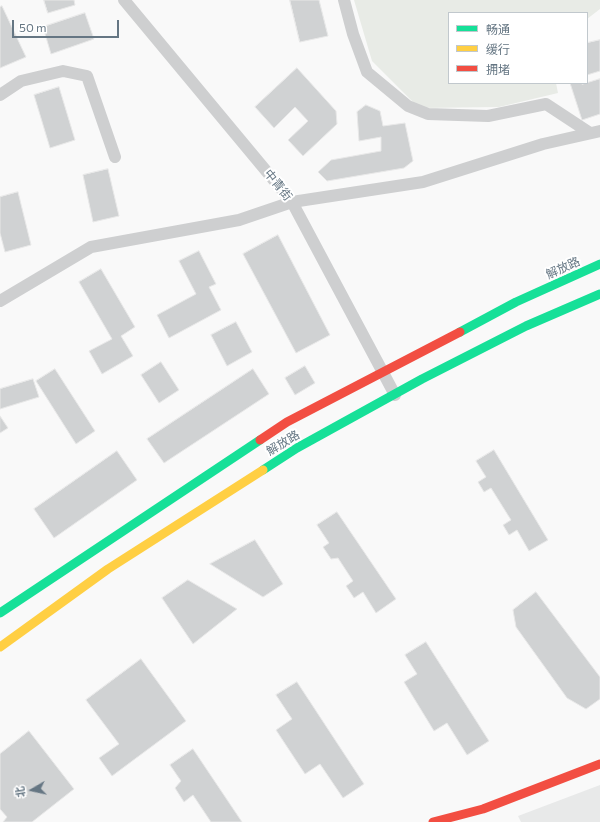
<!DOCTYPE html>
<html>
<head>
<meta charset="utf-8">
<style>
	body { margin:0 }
	#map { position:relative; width:600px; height:822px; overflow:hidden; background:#f9f9f9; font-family:Commissioner,"Noto Sans SC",sans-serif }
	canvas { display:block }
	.legend { position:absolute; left:448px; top:12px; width:140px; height:72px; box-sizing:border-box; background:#fff; border:1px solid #c1c8cd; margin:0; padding:5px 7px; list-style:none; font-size:12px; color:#657683 }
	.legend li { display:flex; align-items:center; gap:8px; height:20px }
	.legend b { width:20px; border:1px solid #c1c8cd }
	.north { position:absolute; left:12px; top:770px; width:40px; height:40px; -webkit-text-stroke:3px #fff; paint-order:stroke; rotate:261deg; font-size:11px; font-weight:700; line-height:16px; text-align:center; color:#657683 }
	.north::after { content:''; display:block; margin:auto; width:14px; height:18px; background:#657683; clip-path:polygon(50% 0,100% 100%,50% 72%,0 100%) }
	.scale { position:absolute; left:12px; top:20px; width:107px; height:18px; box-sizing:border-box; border:2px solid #657683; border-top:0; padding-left:5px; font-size:12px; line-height:14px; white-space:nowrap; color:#657683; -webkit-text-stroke:3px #fff; paint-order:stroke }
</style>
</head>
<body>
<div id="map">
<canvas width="600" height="822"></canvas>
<ul class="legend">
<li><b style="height:5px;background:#16e098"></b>畅通</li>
<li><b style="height:5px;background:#ffcf43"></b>缓行</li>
<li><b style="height:5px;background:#f24e42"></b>拥堵</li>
</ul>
<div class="north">北</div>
<div class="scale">50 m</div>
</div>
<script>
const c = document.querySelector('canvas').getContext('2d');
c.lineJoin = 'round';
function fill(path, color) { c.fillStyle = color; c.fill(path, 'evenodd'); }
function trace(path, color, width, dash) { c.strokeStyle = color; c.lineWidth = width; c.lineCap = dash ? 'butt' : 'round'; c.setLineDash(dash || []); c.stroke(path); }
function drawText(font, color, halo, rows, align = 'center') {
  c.font = font + ' Commissioner,"Noto Sans SC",sans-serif'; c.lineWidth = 4; c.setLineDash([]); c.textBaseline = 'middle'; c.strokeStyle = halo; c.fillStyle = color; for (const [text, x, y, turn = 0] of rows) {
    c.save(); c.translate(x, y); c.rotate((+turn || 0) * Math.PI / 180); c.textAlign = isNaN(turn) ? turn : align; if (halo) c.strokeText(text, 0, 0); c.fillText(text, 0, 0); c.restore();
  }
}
const built = new Path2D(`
	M600 785V822H521L518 816Z`);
const green = new Path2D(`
	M354 0H600V9L587 19V13H449V83H556L558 93 499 107 419 108 372 61Z`);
const building = new Path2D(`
	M44 0H74L75 5 48 13Z
	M290 0H319L328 36 300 42Z
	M2 6 26 57 0 68V7Z
	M85 13 94 39 51 54 43 27Z
	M600 40V71L587 75V43Z
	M297 68 336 111 337 124 303 156 288 140 308 121 295 107 274 128 255 107Z
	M600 79V114L582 120 570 83H582V84Z
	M59 87 75 140 50 148 34 95Z
	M366 105 380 111 383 126 405 123 413 161 404 168 327 181 318 172 331 160 381 151V137L359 141 357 112Z
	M108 169 119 216 93 222 83 175Z
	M18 192 31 245 5 252 0 233V197Z
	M278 235 330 335 296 353 243 254Z
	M199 251 216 284 209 287 221 310 169 338 157 315 196 294 179 261Z
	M101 269 135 327 121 336 133 356 102 374 89 351 112 339 79 282Z
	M236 322 252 352 227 366 211 335Z
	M161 362 179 390 159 403 141 375Z
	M305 366 315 383 295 395 285 378Z
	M55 369 95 431 76 444 36 381Z
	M253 369 269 394 164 463 147 439Z
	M33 379 39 397 0 409V389Z
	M0 416 8 428 0 433Z
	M494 450 548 540 529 551 517 530 509 535 503 525 511 520 491 488 484 492 478 482 486 477 476 461Z
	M117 451 137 480 54 538 34 509Z
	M337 512 396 599 376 613 363 592 354 598 346 586 353 581 338 558 331 559 323 547 329 543 317 525Z
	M255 540 283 584 263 597 210 564Z
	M188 580 237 609 193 644 162 598Z
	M536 592 600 677V699L586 709 567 698 516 627 513 610Z
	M426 642 489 741 467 755 447 723 434 731 404 682 417 674 405 655Z
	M141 659 186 721 112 776 99 758 119 744 86 700Z
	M297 682 364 784 343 798 320 764 305 774 276 730 292 719 276 695Z
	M29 731 74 789 32 822H3L7 817 0 809V754Z
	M193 749 242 822H211L193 795 184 802 175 788 181 781 170 765Z`);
const street = new Path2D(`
	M124 0 292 202 395 395
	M344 0 353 34 367 72 408 106 428 114 488 116 546 104 590 133
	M0 95 21 81 63 71 87 76 115 157
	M0 301 91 247 239 220 292 202 423 182 543 144 600 131`);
const fast = new Path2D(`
	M460 332 516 302 600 264
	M263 470 297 448 422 379 526 326 600 294
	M0 613 260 440`);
const slow = new Path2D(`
	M0 647 108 569 263 470`);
const jam = new Path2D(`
	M260 440 287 422 460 332
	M433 822 483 809 600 764`);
const streetNames = [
	["中青街",278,185,51],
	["解放路",563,268,-24],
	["解放路",283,443,-31]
];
fill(built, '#e8e9e9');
fill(green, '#e8ebe6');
fill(building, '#d0d2d3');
trace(building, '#e8e8e8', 1);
trace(street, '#cecfd0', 12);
trace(fast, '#16e098', 9);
trace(slow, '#ffcf43', 9);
trace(jam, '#f24e42', 9);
drawText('12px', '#657683', '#fff', streetNames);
</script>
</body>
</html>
